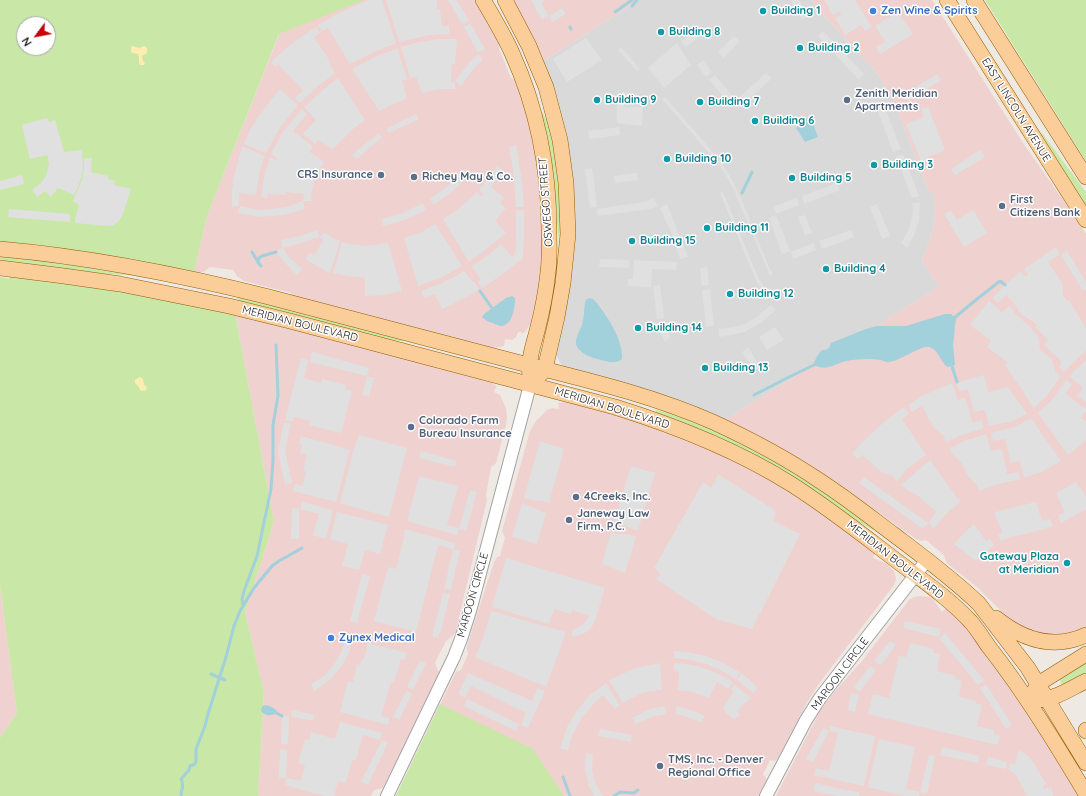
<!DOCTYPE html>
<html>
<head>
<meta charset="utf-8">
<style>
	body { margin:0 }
	#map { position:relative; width:1086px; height:796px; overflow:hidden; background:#eee9e2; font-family:Quicksand,sans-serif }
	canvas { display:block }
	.north { position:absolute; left:16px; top:16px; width:40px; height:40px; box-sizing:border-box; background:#fff; border:1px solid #a4a4a4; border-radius:50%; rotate:238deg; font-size:11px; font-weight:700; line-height:16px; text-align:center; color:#1c1c1c }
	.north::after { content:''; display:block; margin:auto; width:14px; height:18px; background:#c70108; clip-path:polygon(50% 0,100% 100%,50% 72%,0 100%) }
</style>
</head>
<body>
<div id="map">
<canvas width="1086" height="796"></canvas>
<div class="north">N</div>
</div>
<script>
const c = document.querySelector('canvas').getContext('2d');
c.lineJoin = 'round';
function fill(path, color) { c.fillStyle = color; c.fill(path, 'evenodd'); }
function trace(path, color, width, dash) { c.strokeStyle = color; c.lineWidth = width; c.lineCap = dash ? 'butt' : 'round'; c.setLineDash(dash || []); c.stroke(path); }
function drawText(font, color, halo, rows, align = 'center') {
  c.font = font + ' Quicksand,sans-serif'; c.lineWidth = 3; c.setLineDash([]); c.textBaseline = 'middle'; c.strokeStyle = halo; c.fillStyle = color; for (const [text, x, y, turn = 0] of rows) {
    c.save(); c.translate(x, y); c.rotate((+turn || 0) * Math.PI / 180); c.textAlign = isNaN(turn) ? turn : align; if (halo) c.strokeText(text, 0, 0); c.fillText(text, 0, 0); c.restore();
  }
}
const residential = new Path2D(`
	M639 0H812L819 11 875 70 893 98 929 192 933 190 935 208 934 226 930 240 922 261 939 287 723 421 565 367 560 363 555 352 570 276 542 62 543 59 545 60Z`);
const commercial = new Path2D(`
	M293 0H477L500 42 499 49 511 78 516 81 520 86 540 173 543 251 540 278 536 301 531 323 527 329 523 334 521 332H518L516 337 512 340 505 339 504 346 492 348 291 297V293L244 281 238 277 233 270 210 267 205 271 199 273H194L206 220 211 206Z
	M511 0H639L545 60 543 59 532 35Z
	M812 0H932L1025 146 1064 201 1086 234V629L1061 636 1033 633 1010 620 977 587 947 563 945 559 944 555 926 540 921 541 916 539 833 480 723 421 939 287 922 261 930 240 934 226 935 208 933 191 929 192 893 98 875 70 819 11Z
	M235 313 491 382 497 387 495 389 494 392 500 395 506 408 507 417 506 425 496 463 491 467 486 495 487 500 455 634 446 641 435 663 439 673 383 788 374 790 371 796H258L264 693 245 612 274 522Z
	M569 402 624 416 720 452 785 487 876 552 873 558 887 564 894 571 896 579 894 585 818 685 808 701 778 758 775 761 770 760 763 774 766 778V781L758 796H396L456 672 461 670 468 654 467 650V646L494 562 497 557 500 556 504 541 505 538 502 531 530 431 536 421 547 410 552 408 559 409V406L558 403Z
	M0 585 17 713 0 738Z
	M920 596 929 597 933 599 942 612 946 608 953 613 994 658 1080 796H776L820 711 827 700 862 661 909 600 914 597Z`);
const grass = new Path2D(`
	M0 0H364L279 34 211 206 206 220 194 273 0 244ZM24 24H48V48H24Z
	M985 0H1086V161Z
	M542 112 551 127 560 182 562 236H558L556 206 539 113Z
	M1042 133 1086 192V205L1041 134Z
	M0 254 129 272V275L86 273 0 263Z
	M10 275 98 286 235 313 274 522 245 612 264 693 258 796H0V738L17 713 0 585V277L9 279Z
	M238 297 405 338 404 341H391L242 303 237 298Z
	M656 410 674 414 687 417 786 466 875 527 873 530 840 511 655 414Z
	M1086 662V673L1065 686 1061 684 1060 678Z
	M440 704 533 749 564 796H396Z`);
const sand = new Path2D(`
	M132 46 139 48 145 46 147 48V53L142 56 143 61 145 63 144 65H140L139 63V57L138 54 132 53 131 51V48Z
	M140 377 143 379 144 385 146 386 147 389 146 390 141 391 140 390 139 387 135 383V380Z`);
const parking = new Path2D(`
	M369 0H382L396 43 374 52 350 64 328 28 322 31 318 25 345 10Z
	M386 0H437V9H440L442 26H449V34L430 35 399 42Z
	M448 0H457L469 21 462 24Z
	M531 0H545L541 3 549 16 562 8 566 14 552 22 549 16 542 20Z
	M790 0H799L809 16 802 20Z
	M824 0H855L872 27 865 31 861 25 845 35 835 18 841 15 840 12H839L833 15Z
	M898 12 913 34 880 54 876 47 885 42 875 26Z
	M470 23 485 49 478 53 464 27Z
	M316 27 320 33 314 37 328 58 331 67 335 73 317 87 300 103 295 98 303 90 278 64 276 67 271 62 291 44Z
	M696 30 700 37 686 47 681 41Z
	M823 31 864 74 859 80 818 36Z
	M734 36 740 41 723 58 718 52Z
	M586 38 602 60 567 82 553 59Z
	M438 39H457L455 64H452L451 82H455V89H440L422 93 416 77 410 78 401 47 415 43Z
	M677 43 691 65 664 88 648 68Z
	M621 47 640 69 637 71 618 50Z
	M397 48 407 79 402 81 407 98 389 106 379 111 352 69 373 58Z
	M478 54 483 59 473 70 461 86 455 81 469 63Z
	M703 60 712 72 706 77 697 65Z
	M766 73 772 78 741 106 736 100 731 105 709 80 715 75 736 100Z
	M937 74 941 80 908 101 904 94Z
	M338 78 365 120 353 129 333 149 318 140 315 144 303 134 316 120 304 107 325 88Z
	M280 89 298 105 279 129 266 153 244 144 250 130 259 116 271 100Z
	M623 91 629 96 625 101 624 107H643L642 126 617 123V103L619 97Z
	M665 97 712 151 721 162 732 180 741 198 768 265 773 274 770 276 734 190 724 172 710 154 662 99Z
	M884 106 901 149 893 152 877 109Z
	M928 107 945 150 928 157 929 161 922 164 906 124 924 117 921 109Z
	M302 109 307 114 293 131 313 146 310 152 324 162 315 179 312 189 311 201H303L304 194 286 192V195L268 194 267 198 261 197 263 181 270 157 275 160 277 159V158L271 155 274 148 283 132Z
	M416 114 419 119 389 133 386 129Z
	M47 118 49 122 55 120 64 152 82 150 83 168 81 178 78 187 74 195 58 188 51 197 45 191 37 197 32 190 42 182 46 176 49 164 48 157 47 155 30 159 22 125Z
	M619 127 620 135 590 139 588 131Z
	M379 134 382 138 368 149 357 159 352 155 365 144Z
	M516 145 522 181 524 207H516L513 171 509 147Z
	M242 146 265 156 260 170 256 195 239 193V206L232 207V192L234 177Z
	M980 150 985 157 955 175 951 169Z
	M903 154 919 196 912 198 896 157Z
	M84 158H92L91 172 108 176V179L115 181 114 185 131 189 123 214 119 221 114 225 108 226 75 223 76 216 79 205 73 201 82 180 84 168Z
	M496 166 503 170 491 187 504 198 500 203 506 208 495 221 506 233 489 247 469 262 443 219 461 207 477 192 481 196H483V194L479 190 488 179Z
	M592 168 597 207 590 208 585 169Z
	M464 169 470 174 453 191 434 205 430 199 449 185Z
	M637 173 638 180 615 183 614 176Z
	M22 175 24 184 0 190V181Z
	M837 183 840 190 804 204 802 196Z
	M723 192 755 270 759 279 765 288 762 289 756 281 752 271 720 193Z
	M654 198 658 206 650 209 598 216 597 209 644 202Z
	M797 198 799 205 776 214 773 207Z
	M303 201 305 209 284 215 259 217 238 213 240 206 259 210 271 209 287 207Z
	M920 202 919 220 914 236 907 248 901 243 907 233 911 222 913 211 912 203Z
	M423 203 426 210 402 221 383 226 382 219 403 213Z
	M667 204 680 237 674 239 660 208Z
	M877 204 890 236 882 239 870 207Z
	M9 209 70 214V222L8 217Z
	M516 210H524V239L523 255 522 259 500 276 482 288 478 282 481 280 472 266 490 254 501 244 512 257 515 254 516 243Z
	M973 210 987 233 964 247 944 214 951 211 957 220Z
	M776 215 790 251 782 254 769 218Z
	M805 215 812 233 805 235 798 217Z
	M435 224 462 266 440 278 418 286 404 238 422 232Z
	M317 230 319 237 298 244 283 248 288 256 302 269 297 275 287 265 276 252 282 248 281 240 303 235Z
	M851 230 854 237 822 249 819 241Z
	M324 232 332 238 340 241 330 273 315 265 305 259 310 253 314 255 323 241 320 237Z
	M682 241 688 257 680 259 675 244Z
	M342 242 349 244 367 246 388 243 402 291 383 295 365 296V278L347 276 333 273Z
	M814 243 816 250 793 259 791 252Z
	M1056 247 1060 254 1048 262 1062 283 1063 295 1067 301 1069 300 1086 328V351L1074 362 1064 372 1059 367 1062 362 1044 345 1048 340 1035 327 1037 325 1031 320 1022 315 1017 309 1018 308 1006 295 998 303 992 298 1005 285 1021 271 1024 276H1027L1028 274 1024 269Z
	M1067 251 1086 282V289L1083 291 1061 255Z
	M600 259 629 260V268L599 267Z
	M634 260 677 262 676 270 652 269 651 287 628 286V279H633Z
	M707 267 709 285 702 286 700 268Z
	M465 271 468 277 475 283 480 290 459 301 442 309 435 294 424 298 421 291 442 283Z
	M660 285 664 318 657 319 653 286Z
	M710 289 714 326 706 327 702 290Z
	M989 301 1002 312 1009 306 1015 311 1014 313 1033 329 1032 331 1038 336 1040 349 1052 359 1055 371 1061 376 1047 396 1034 408 1005 365 1007 362 987 347 991 341 970 325Z
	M771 305 776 310 759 324 744 332 732 335 719 337V329L734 327 745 324 755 318Z
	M664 323 667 330 671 337 665 342 660 333 657 324Z
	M775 327 784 340 767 350 759 337Z
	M748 347 760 367 754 371 742 352Z
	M312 352 369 368 367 376 374 378 369 396 362 395 367 376 310 362Z
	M301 358 308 360 304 378 321 383 322 379 345 385V389L352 391 341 433 309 425 310 421 294 417 292 422 285 420Z
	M1086 360V402L1077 396 1083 388 1069 376Z
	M984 375 988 392 999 390 1007 386 1027 414 1013 421 989 426 985 410 974 412 968 389 959 391 956 383Z
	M1066 380 1072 384 1066 394 1086 409V411L1081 418 1086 421V440L1068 455 1038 413 1052 400Z
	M952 383 958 400 965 398 973 423 982 420 984 428 962 435 946 442 943 435 934 428 922 406 912 412 908 405 924 395Z
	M904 407 909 414 902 419 926 455 908 468 897 481 891 475 881 472 862 455 858 459 852 454 861 443 874 431 885 421Z
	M1031 418 1061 461 1041 472 1024 478 1020 461 1011 463 1005 439 993 441 991 433 1014 427Z
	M284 422 291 424 285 450 292 483 285 484 278 451Z
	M986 434 991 451 1002 449 1007 474 1018 472 1020 479 995 485 979 491 976 484 968 476 961 462 953 455 950 448 967 440Z
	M359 435 407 448 389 517 340 503 353 451Z
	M301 436 350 450 336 502 293 491 295 484 303 486 306 472 303 471 307 455 300 453 302 445 299 444Z
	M540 441 564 449 549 503 542 501 532 500 524 498Z
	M421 451 457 461 455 467 419 458Z
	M930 460 960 502 948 512 934 528 928 523 923 529 859 483 864 477 928 523 936 512 917 495 907 490 901 485Z
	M631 466 655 473 638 531 614 522Z
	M718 474 776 511 773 521 800 534 752 629 716 619 656 579 661 574 654 568 703 482 712 488Z
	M419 476 458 486 447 525 459 528 457 535 407 521Z
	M1076 482 1086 496V509L1061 523 1058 515 1065 512 1056 493Z
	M470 490 477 492 466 531 459 529Z
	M302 502 333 510 326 539 313 535 319 514 300 509Z
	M1036 502 1042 521 1050 519 1053 526 1030 533 1010 537 1001 541 998 534 1002 532 994 513 1002 510Z
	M522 503 546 513 537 544 512 537Z
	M292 508 299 509V539H291Z
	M337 512 388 525 380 554 365 550 359 570 342 566 348 544 330 539Z
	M974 524 986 541 990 539 994 545 985 552 976 561 954 544 965 532Z
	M405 529 455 543 454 549 460 551 451 590 444 589 453 549 438 545 416 632 374 621 388 567 396 569 402 547Z
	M611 532 618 534H628L636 537 625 573 602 564Z
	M506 558 605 588 596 618 592 627 588 631 583 634 572 637V630L583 625 589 616 572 610 571 614 554 609 549 624 492 607Z
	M362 574 370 576 357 623 350 621Z
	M443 593 450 594 442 627 438 638 432 636Z
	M491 611 566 632 546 687 475 657 483 638Z
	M905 621 941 629 939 637 903 628Z
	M945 633 984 680 978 685 939 638Z
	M347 635 354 636 349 652 344 663 331 679 314 691 311 684 323 677 335 663 342 650Z
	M890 641 896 645 881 665 874 661Z
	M368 643 407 653 405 660 401 659 394 682H391L381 716 390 718 388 725 340 712 348 681 353 682 357 664 360 665 362 659H364Z
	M910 643 934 649 933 653 940 654 937 671 956 676 955 679 962 681 959 697 976 701 975 703 982 705 977 726 994 730V734L1000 736 997 745 868 714 873 694 889 698 899 656 906 657Z
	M674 651 687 652 706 656 721 662 740 672 736 679 724 672 707 664 685 659 674 658Z
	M420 660 426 663 413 690 407 687Z
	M660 663 662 690 651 691 640 694 623 703 609 680 636 668Z
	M674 663 686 664 701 667 719 674 733 682 729 689 717 682 709 698 693 692 678 690 679 672 674 671Z
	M870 666 876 670 860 692 854 687Z
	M468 673 532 701 538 688 545 691 528 728 521 725 526 713 471 686 465 698 458 694Z
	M741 673 749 679 758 688 753 693 737 680Z
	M606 683 620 705 615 709 603 695 596 701 581 719 572 736 568 750 560 748 567 727 576 712 590 695Z
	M734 684 751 698 737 711 740 715 734 719 725 712 723 708 733 692 731 690Z
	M986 684 1012 725 1006 729 980 688Z
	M406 691 412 693 399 720 393 717Z
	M851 693 859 695 855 712 848 710Z
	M467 699 519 724 516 731 464 706Z
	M665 706 666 714 652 717 636 724 632 718 650 709Z
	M676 706 694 711 705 716 701 723 691 718 676 714Z
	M292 710 314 715 313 721 291 716Z
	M282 716H289L288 744H281Z
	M340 722 382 733 380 740 363 735 356 760H352L346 783 338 781 334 796H324L285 785 287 778 301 781 305 765 298 763 305 739 309 740 311 732 335 739Z
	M830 726 875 736 864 786 814 775 816 768 829 771 838 733 829 731 813 762 806 759 823 728 829 731Z
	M600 729 632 735 631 742 598 736Z
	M879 739 915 747 906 789 920 792 929 755 935 756 927 794 920 792 919 796H904L868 787Z
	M382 740 388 743 368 785 361 782Z
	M942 747 979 756 978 763 940 755Z
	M280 749 287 750 286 778H279Z
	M1019 750 1028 756 1032 760 1046 784 1043 786 1044 789 1051 787 1053 796H1027L1017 777 1015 774 1008 770 1010 763 1015 765Z
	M586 753 593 755 592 769 593 776 596 784 603 796H594L589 786 585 769Z
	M988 757 1007 762 1006 769 986 765Z
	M815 783 860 793 859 796H837L813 791Z`);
const water = new Path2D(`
	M807 118 814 126 818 137 805 142 796 128Z
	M512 296 515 298C515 307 513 324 502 326 499 326 495 324 493 323 488 322 485 320 482 317L484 314 506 298Z
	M589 298 593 299 597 303C608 318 623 339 622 359 616 364 609 362 601 360 592 358 574 352 576 340 577 335 580 330 582 325 584 318 584 310 585 303L586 300Z
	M945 314H951L956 319 955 325 954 338 953 344 955 365 947 367C941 362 938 349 929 347 922 345 900 361 889 362 886 363 883 360 880 360 870 358 856 359 846 361 836 363 824 373 814 364 815 359 818 354 822 350 828 350 829 349 831 343L866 329 877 326H906Z
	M264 705C269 705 274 708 277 711L275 714C270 716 265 716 261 711L262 707Z`);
const stream = new Path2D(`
	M632 6 637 0
	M615 12 632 0
	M570 27 571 29
	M742 193 752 172
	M252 252 258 262
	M261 266 258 262 259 258 262 256 276 252
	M480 291 494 311
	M953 319 977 299 1000 281 1005 285
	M951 363 957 382
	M754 395 787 378 818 363
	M243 606 242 599 244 591 257 556 271 489 273 460V425L278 396 276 345
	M211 674 225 680
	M273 711 282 716
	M563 777 570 796
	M181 796C181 790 185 785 181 779L189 770 190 766 195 764 196 761V749L205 726 208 714 226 657 234 626 240 611 254 588 272 566 279 561 302 548
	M614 796 620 792 634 793 638 790`);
const minor = new Path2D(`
	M387 796 454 657 461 639 470 611 530 385
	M766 796 806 720 820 698 927 560`);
const major = new Path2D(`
	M483 0C493 17 504 35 512 53 537 108 549 170 549 230 549 244 550 258 548 272 546 292 542 312 537 331 533 346 528 360 530 376
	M505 0 529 46 546 87 560 140 566 183 568 234 563 283 557 317 545 369 538 377
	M947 0 1086 220
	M974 0 1086 177
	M0 249C91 257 181 275 269 297 356 320 442 343 528 365 591 381 654 396 713 422 750 439 786 458 820 481 845 497 869 516 893 534 922 556 952 578 979 604L1028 668 1086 763
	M0 268 64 276 120 284 229 306 290 321 615 407C676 426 737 450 791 484 826 506 859 532 893 558 919 578 948 597 971 622 978 630 983 639 989 647 1025 693 1056 744 1086 794
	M996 618C1023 640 1053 650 1086 635
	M1033 693 1038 684 1086 654
	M1037 700C1056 699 1069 689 1086 681
	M1086 730V731`);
const markers = [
	[763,11,4,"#0f9aa8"],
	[873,11,4,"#3f7fe0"],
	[661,32,4,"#0f9aa8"],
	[800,48,4,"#0f9aa8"],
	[597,100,4,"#0f9aa8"],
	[847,100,4,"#5c6f8a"],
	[700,102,4,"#0f9aa8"],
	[755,121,4,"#0f9aa8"],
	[667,159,4,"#0f9aa8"],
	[874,165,4,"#0f9aa8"],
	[381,175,4,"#5c6f8a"],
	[414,177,4,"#5c6f8a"],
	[792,178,4,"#0f9aa8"],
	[1002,206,4,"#5c6f8a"],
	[707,228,4,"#0f9aa8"],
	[632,241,4,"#0f9aa8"],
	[826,269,4,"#0f9aa8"],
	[730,294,4,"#0f9aa8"],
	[638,328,4,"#0f9aa8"],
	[705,368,4,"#0f9aa8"],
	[411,427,4,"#5c6f8a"],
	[576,497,4,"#5c6f8a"],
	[569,520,4,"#5c6f8a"],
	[1067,563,4,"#0f9aa8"],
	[331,638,4,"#3f7fe0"],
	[660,766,4,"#5c6f8a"]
];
const cultureNames = [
	["Building 1",771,11],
	["Building 8",669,32],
	["Building 2",808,48],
	["Building 9",605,100],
	["Building 7",708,102],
	["Building 6",763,121],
	["Building 10",675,159],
	["Building 3",882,165],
	["Building 5",800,178],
	["Building 11",715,228],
	["Building 15",640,241],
	["Building 4",834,269],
	["Building 12",738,294],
	["Building 14",646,328],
	["Building 13",713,368],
	["Gateway Plaza",1059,557,"right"],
	["at Meridian",1059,570,"right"]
];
const shopNames = [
	["Zen Wine & Spirits",881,11],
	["Zynex Medical",339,638]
];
const serviceNames = [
	["Zenith Meridian",855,94],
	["Apartments",855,107],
	["CRS Insurance",373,175,"right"],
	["Richey May & Co.",422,177],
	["First",1010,200],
	["Citizens Bank",1010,213],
	["Colorado Farm",419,421],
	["Bureau Insurance",419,434],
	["4Creeks, Inc.",584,497],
	["Janeway Law",577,514],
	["Firm, P.C.",577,527],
	["TMS, Inc. - Denver",668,760],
	["Regional Office",668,773]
];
const streetNames = [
	["EAST LINCOLN AVENUE",1016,110,58],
	["OSWEGO STREET",546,202,-94],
	["MERIDIAN BOULEVARD",300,324,14],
	["MERIDIAN BOULEVARD",612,408,17],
	["MERIDIAN BOULEVARD",895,560,38],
	["MAROON CIRCLE",473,595,-74],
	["MAROON CIRCLE",840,674,-53]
];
fill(residential, '#dad9d9');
fill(commercial, '#efd1d0');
fill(grass, '#c9e8a7');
fill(sand, '#ffecaf');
fill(parking, '#e0e0e0');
fill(water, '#a2d0db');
trace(stream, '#a2d0db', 3);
trace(minor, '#a3a3a3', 14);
trace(major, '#935e01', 16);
trace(minor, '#fff', 12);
trace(major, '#fbcd99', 15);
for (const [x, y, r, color] of markers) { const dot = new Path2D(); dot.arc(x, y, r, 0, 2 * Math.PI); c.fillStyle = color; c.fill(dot); trace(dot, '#fff', 1.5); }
drawText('bold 11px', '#0d838f', '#fff', cultureNames, 'left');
drawText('bold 11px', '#366cbe', '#fff', shopNames, 'left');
drawText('bold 11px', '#4e5e75', '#fff', serviceNames, 'left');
drawText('11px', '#1c1c1c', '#fff', streetNames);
</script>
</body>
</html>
